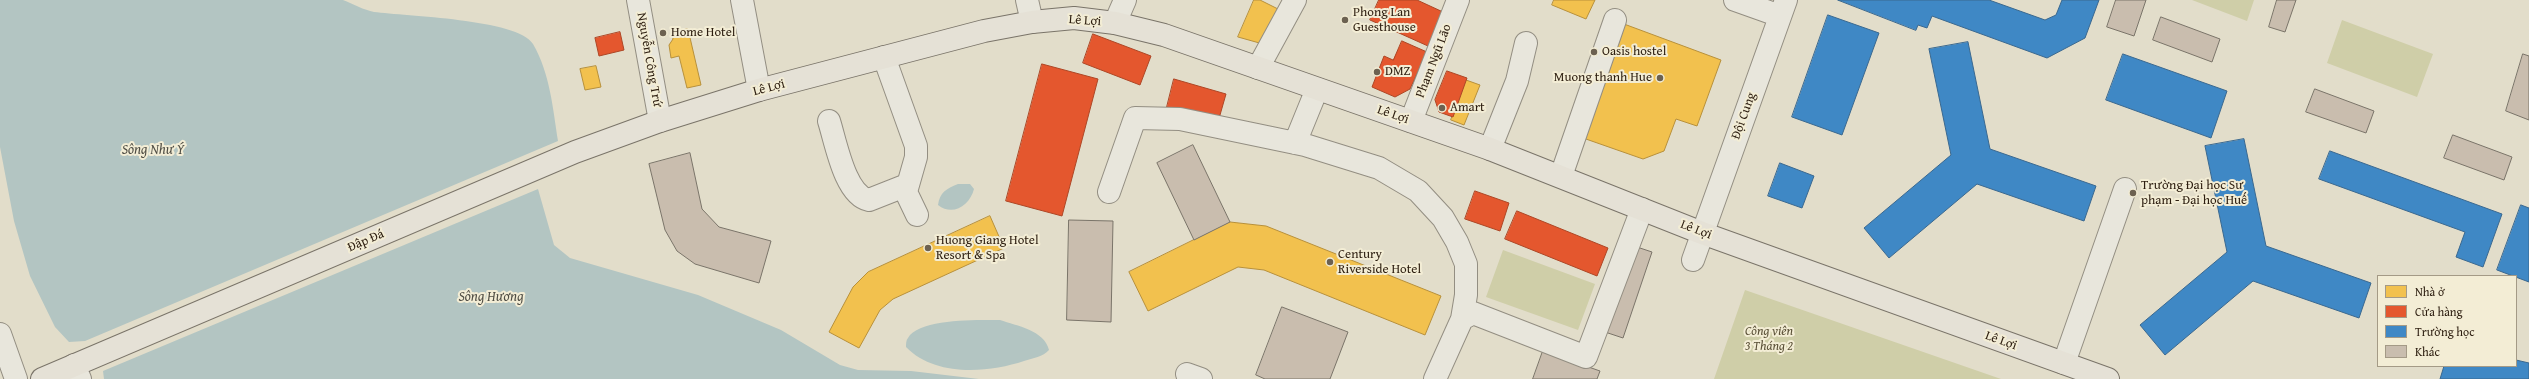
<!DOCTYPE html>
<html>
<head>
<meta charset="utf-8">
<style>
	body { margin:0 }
	#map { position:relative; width:2529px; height:379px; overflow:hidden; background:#e2ddca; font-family:"Gentium Book Plus",serif }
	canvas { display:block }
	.legend { position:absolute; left:2377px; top:275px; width:140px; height:92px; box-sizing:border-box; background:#f3edd5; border:1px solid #a49a86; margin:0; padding:5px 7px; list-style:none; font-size:12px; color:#2d1e10 }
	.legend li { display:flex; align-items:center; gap:8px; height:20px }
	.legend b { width:20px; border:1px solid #a49a86 }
</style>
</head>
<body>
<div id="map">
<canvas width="2529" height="379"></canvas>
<ul class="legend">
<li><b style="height:11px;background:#f2c14e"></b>Nhà ở</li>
<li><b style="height:11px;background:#e4572e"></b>Cửa hàng</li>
<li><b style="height:11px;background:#3f88c5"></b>Trường học</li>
<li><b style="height:11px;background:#c9bdae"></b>Khác</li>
</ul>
</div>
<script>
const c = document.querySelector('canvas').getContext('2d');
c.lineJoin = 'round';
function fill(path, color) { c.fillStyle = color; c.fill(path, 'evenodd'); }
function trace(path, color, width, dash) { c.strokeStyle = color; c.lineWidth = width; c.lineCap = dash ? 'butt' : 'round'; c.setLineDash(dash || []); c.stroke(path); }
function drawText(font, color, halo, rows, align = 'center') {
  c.font = font + ' "Gentium Book Plus",serif'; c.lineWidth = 4; c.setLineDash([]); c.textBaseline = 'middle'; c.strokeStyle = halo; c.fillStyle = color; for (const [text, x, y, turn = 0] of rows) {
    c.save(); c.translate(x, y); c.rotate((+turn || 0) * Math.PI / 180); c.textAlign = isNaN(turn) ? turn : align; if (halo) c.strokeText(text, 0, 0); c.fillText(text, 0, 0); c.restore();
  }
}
const green = new Path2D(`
	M2192 0H2254L2247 21Z
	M2342 20 2433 54 2417 97 2327 63Z
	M1503 250 1595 284 1578 330 1486 297Z
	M1745 290 2001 379H1714Z`);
const water = new Path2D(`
	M0 0H343C353 4 364 10 374 12 405 16 518 19 533 44 550 73 553 109 558 141L85 341 69 342 55 327 30 276 14 221 0 147Z
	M958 184H970L974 189C970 205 953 217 938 205 940 192 946 189 958 184Z
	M538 189 554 245 570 258 698 295 781 330 840 365 858 370 911 371 979 379H104L103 371Z
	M1000 320C1017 326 1044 330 1049 350 1043 357 1033 358 1024 361 988 373 935 377 906 347 906 344 906 340 908 338 919 318 980 320 1000 320Z`);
const homes = new Path2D(`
	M1254 0H1260L1280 10 1263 44 1238 37Z
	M1554 0H1595L1586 19 1552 5Z
	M1624 24 1721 60 1697 126 1676 119 1664 151 1643 159 1583 138Z
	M688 29 701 85 687 88 679 56 671 58 669 45 673 39 672 33Z
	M596 66 601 87 585 90 580 69Z
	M1466 80 1480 85 1464 125 1451 120Z
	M990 216 1004 248 893 299 880 310 859 348 829 332 853 287 868 272Z
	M1230 222 1266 226 1441 296 1425 335 1264 270 1238 267 1148 311 1129 272Z`);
const shops = new Path2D(`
	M1379 0H1417L1443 12 1428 46 1370 20Z
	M620 32 624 50 599 56 595 38Z
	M1093 34 1151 56 1140 85 1083 63Z
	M1402 41 1427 52 1410 89 1395 97 1372 87 1384 56 1393 60Z
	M1042 64 1098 79 1062 216 1006 201Z
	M1447 71 1467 78 1453 117 1439 112 1435 100Z
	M1174 79 1226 94 1218 122 1167 107Z
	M1475 191 1509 203 1500 231 1465 219Z
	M1517 211 1608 248 1597 276 1505 239Z`);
const schools = new Path2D(`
	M1838 0H1989L2045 20 2056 15 2062 0H2099L2085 38 2047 58 1932 16 1927 28 1918 25 1916 30Z
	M1828 15 1879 33 1842 135 1792 117Z
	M1968 42 1990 149 2096 186 2084 221 1977 184 1889 258 1864 228 1951 155 1929 49Z
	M2123 54 2227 91 2211 138 2106 100Z
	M2244 139 2266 246 2371 283 2359 318 2253 281 2165 355 2140 325 2227 252 2205 146Z
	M2330 151 2502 214 2483 267 2456 257 2465 232 2319 179Z
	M1780 163 1814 176 1802 208 1768 196Z
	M2521 205 2529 208V282L2497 270Z
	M2516 360 2529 363V379H2440L2444 366H2516Z`);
const building = new Path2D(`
	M2116 0H2146L2134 36 2107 27Z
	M2277 0H2296L2285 32 2269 27Z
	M2161 17 2220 39 2212 62 2153 40Z
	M2523 54 2529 56V120L2506 111Z
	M2315 89 2374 111 2366 133 2306 112Z
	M2453 135 2512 157 2504 180 2444 158Z
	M1193 145 1230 222 1194 240 1157 163Z
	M690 153 702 209 719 227 771 241 759 283 695 264 677 251 665 230 649 164Z
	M1069 220 1113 221 1111 322 1067 320Z
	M1631 245 1652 252 1623 338 1602 331Z
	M1282 307 1348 332 1330 379H1265L1256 375Z
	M1543 351 1600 371 1597 379H1533Z`);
const minor = new Path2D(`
	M638 0 660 121
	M742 0 759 90
	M1027 0 1032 22
	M1735 0 1780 16
	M1115 23 1125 0
	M884 57 916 146V157L906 192 917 215
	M1258 68 1295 0
	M829 121C836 143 845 195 869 200L907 185
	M1411 121 1458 0
	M1295 143 1317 89
	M1490 149 1517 81 1526 43
	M1561 176 1615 20
	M1109 192 1135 118 1180 119 1305 145 1379 168 1418 191 1443 218 1457 242 1466 264V295L1462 319 1435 379
	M1693 260 1786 0
	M1462 319 1473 313 1586 357 1642 209
	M0 334 16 379
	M2064 363 2125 189
	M74 365 80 379
	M1187 374 1201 379`);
const major = new Path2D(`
	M42 379 575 152 660 121 759 90 984 31 1032 22 1074 18 1115 23 1164 35 1490 149 1702 233 2108 379`);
const markers = [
	[1345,20,4,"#6c6151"],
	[663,33,4,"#6c6151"],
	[1594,52,4,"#6c6151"],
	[1377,72,4,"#6c6151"],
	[1660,78,4,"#6c6151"],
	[1442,108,4,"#6c6151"],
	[2133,193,4,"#6c6151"],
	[928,248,4,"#6c6151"],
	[1330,262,4,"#6c6151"]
];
const poiNames = [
	["Phong Lan",1353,13],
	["Guesthouse",1353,28],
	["Home Hotel",671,33],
	["Oasis hostel",1602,52],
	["DMZ",1385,72],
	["Muong thanh Hue",1652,78,"right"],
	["Amart",1450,108],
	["Trường Đại học Sư",2141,186],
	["phạm - Đại học Huế",2141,201],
	["Huong Giang Hotel",936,241],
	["Resort & Spa",936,256],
	["Century",1338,255],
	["Riverside Hotel",1338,270]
];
const streetNames = [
	["Lê Lợi",1085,21,4],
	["Nguyễn Công Trứ",649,60,80],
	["Phạm Ngũ Lão",1434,61,-69],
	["Lê Lợi",769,88,-15],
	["Lê Lợi",1393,115,19],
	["Đội Cung",1744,116,-70],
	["Lê Lợi",1696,230,21],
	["Đập Đá",366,241,-23],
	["Lê Lợi",2001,341,20]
];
const parkNames = [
	["Công viên",1769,332],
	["3 Tháng 2",1769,347]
];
const waterNames = [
	["Sông Như Ý",153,150],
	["Sông Hương",491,297]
];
fill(green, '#cfcea8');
fill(water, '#b3c5c2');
fill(homes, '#f2c14e');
trace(homes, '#b7903b', 1);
fill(shops, '#e4572e');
trace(shops, '#ad4625', 1);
fill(schools, '#3f88c5');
trace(schools, '#3a688f', 1);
fill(building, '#c9bdae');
trace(building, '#7a7469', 1);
trace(minor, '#938e82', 24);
trace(major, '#7a7469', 24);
trace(minor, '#e8e6dc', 22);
trace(major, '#e5e1d6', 22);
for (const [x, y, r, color] of markers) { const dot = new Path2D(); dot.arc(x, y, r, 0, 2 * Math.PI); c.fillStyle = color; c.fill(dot); trace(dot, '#f3edd5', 1.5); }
drawText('13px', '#2d1e10', '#f3edd5', poiNames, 'left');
drawText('13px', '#2d1e10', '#f3edd5', streetNames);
drawText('italic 13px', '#594f36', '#f3edd5', parkNames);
drawText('italic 14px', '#4f4d44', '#f3edd5', waterNames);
</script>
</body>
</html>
